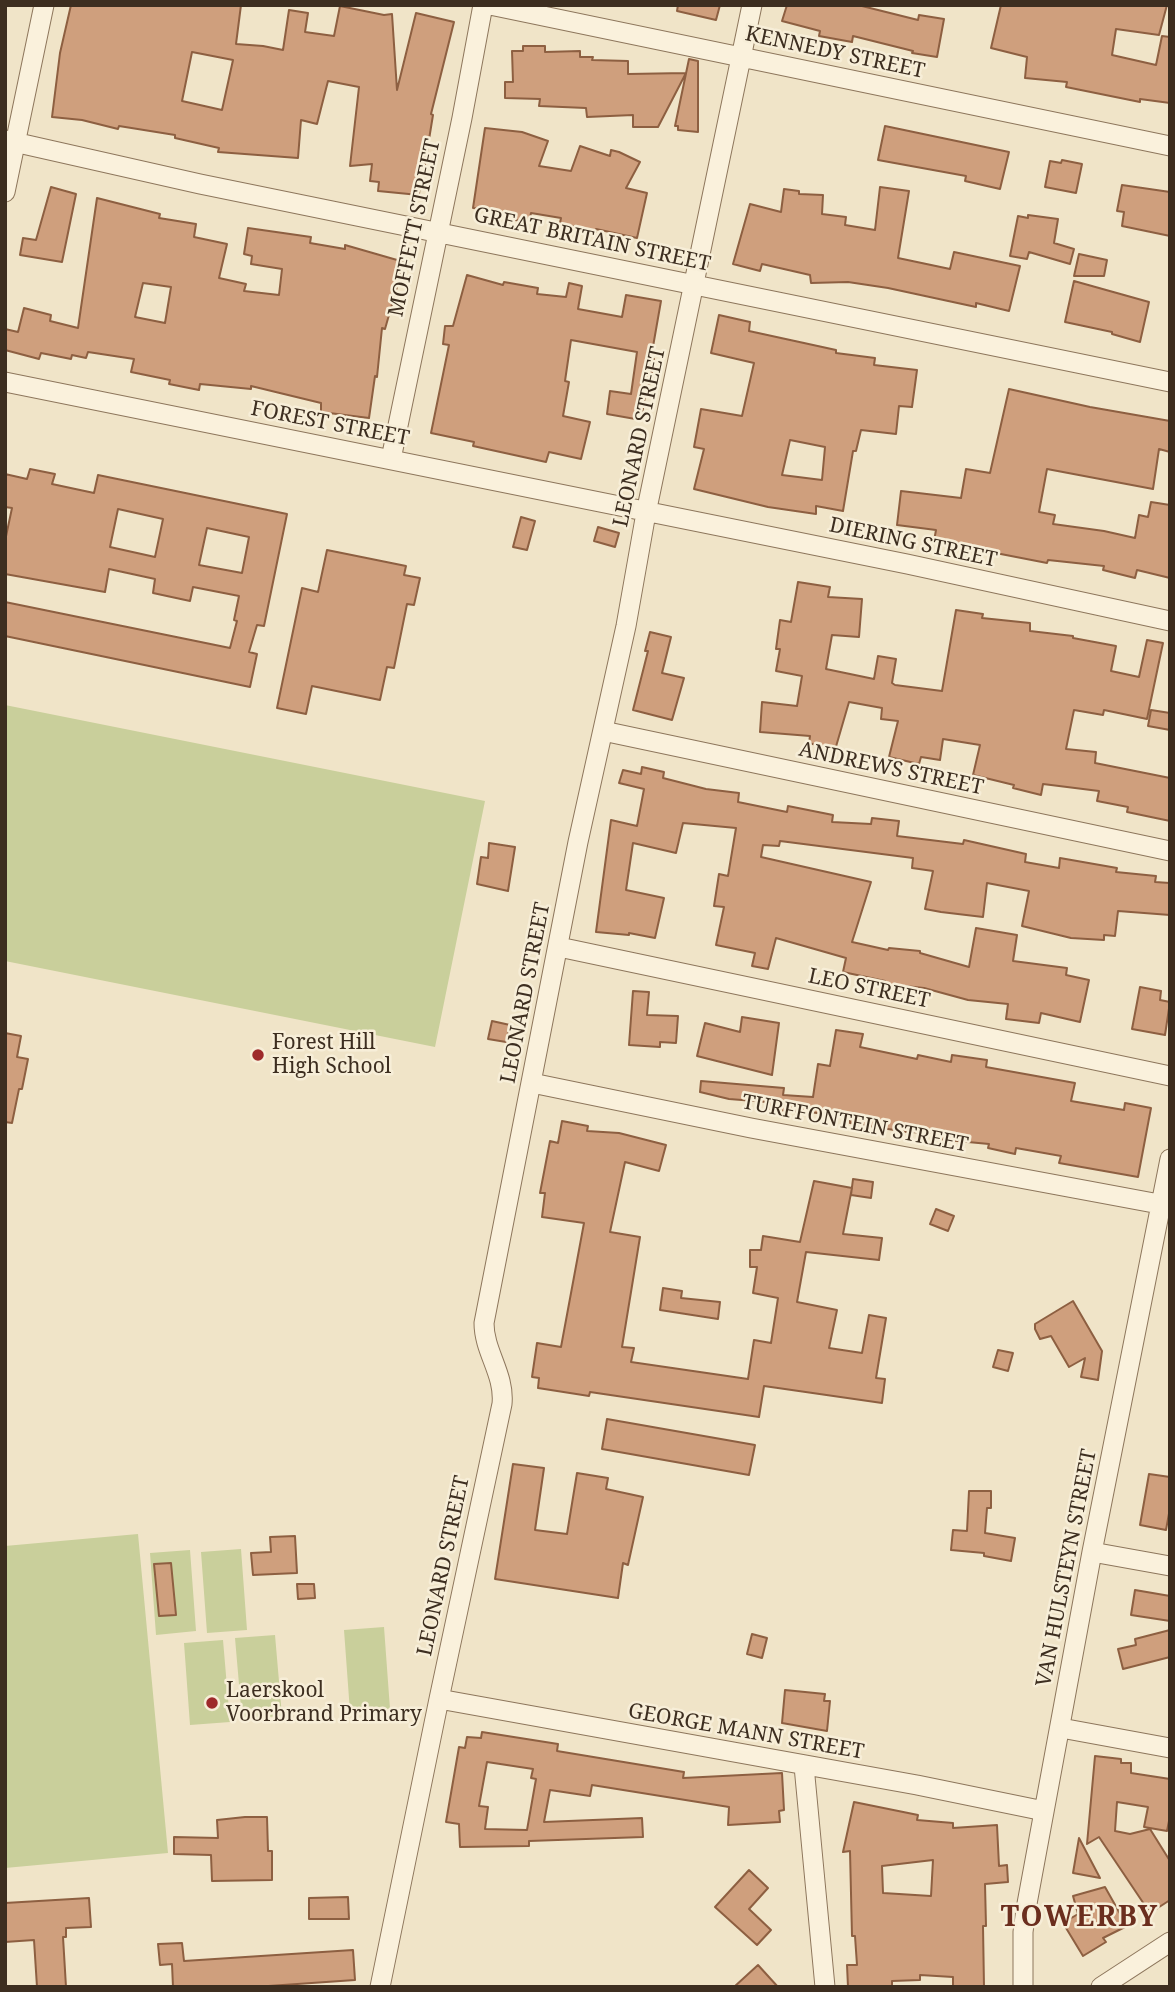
<!DOCTYPE html>
<html>
<head>
<meta charset="utf-8">
<style>
	body { margin:0 }
	#map { position:relative; width:1175px; height:1992px; overflow:hidden; background:#f0e4c8; font-family:"Noto Serif",serif }
	canvas { display:block }
	.frame { position:absolute; inset:0; border:7px solid #3d2e20; pointer-events:none }
</style>
</head>
<body>
<div id="map">
<canvas width="1175" height="1992"></canvas>
<div class="frame"></div>
</div>
<script>
const c = document.querySelector('canvas').getContext('2d');
c.lineJoin = 'round';
function fill(path, color) { c.fillStyle = color; c.fill(path, 'evenodd'); }
function trace(path, color, width, dash) { c.strokeStyle = color; c.lineWidth = width; c.lineCap = dash ? 'butt' : 'round'; c.setLineDash(dash || []); c.stroke(path); }
function drawText(font, color, halo, rows, align = 'center') {
  c.font = font + ' "Noto Serif",serif'; c.lineWidth = 5; c.setLineDash([]); c.textBaseline = 'middle'; c.strokeStyle = halo; c.fillStyle = color; for (const [text, x, y, turn = 0] of rows) {
    c.save(); c.translate(x, y); c.rotate((+turn || 0) * Math.PI / 180); c.textAlign = isNaN(turn) ? turn : align; if (halo) c.strokeText(text, 0, 0); c.fillText(text, 0, 0); c.restore();
  }
}
const green = new Path2D(`
	M5 705 485 801 435 1047 5 961Z
	M138 1534 168 1853 5 1868V1546Z
	M241 1549 247 1630 207 1633 201 1552Z
	M190 1550 196 1631 156 1635 150 1553Z
	M384 1627 390 1709 350 1712 344 1630Z
	M275 1635 282 1716 242 1719 235 1638Z
	M223 1640 230 1722 190 1725 184 1643Z`);
const building = new Path2D(`
	M71 5H241L236 44 263 46 283 50 289 10 308 13 305 32 334 36 340 6 384 15 392 14 397 90 416 13 454 22 431 114 433 115 425 164 421 163 419 195 378 191 379 182 370 181 372 164 350 166 359 87 328 81 317 124 301 120 298 158 218 152 219 148 175 138V135L119 126 118 129 82 120 52 117 60 53ZM192 52 233 60 222 110 182 101Z
	M678 5H720L716 20 677 11Z
	M787 5H858L918 20 919 15 944 19 937 57 912 53 913 51 853 36 852 42 819 36 820 31 782 21Z
	M1001 5H1167L1159 35 1116 29 1112 55 1156 65 1162 36 1170 37V103L1140 99V102L1066 87 1067 82 1025 78 1027 57 991 48Z
	M523 46H545V52L580 51V57H593L592 60 628 61V74L686 73 658 127H633V115L587 117 586 108 539 106 540 99 505 98V82H513L512 51H523Z
	M689 59 698 61V132L678 130V126H675Z
	M885 126 1009 152 1000 189 965 181 966 176 878 160Z
	M485 128 522 132 548 141 539 166 571 171 580 146 610 156 611 150 619 152 640 162 626 188 647 193 637 238 596 229V232L560 223 561 218 531 213 529 222 515 220 516 214 473 208Z
	M1062 160 1082 164 1076 193 1045 187 1050 161 1061 163Z
	M1122 185 1170 192V236L1122 226 1124 212 1117 211Z
	M51 187 76 194 62 262 20 255 23 238 36 240Z
	M880 187 909 191 898 258 950 269 954 252 1020 266 1009 311 976 303V307L888 288 848 282 811 283 810 275 762 264 760 271 733 264 750 204 781 212 784 189 799 191V194L823 195 822 214 846 217 845 225 875 230Z
	M97 198 160 214 159 218 196 224 194 237 227 244 219 278 246 284 244 291 279 295 282 269 251 264 252 256 244 254 248 228 311 237 310 243 345 249V245L404 262 385 329 382 328 377 377 375 376 369 418 321 412V403L251 386V389L200 384 199 390 169 384 170 380 131 372 134 359 88 352 86 358 72 355 71 359 41 353 39 359 5 350V329L18 332 24 308 51 315 50 321 78 328ZM143 283 171 287 165 323 135 317Z
	M1028 215 1058 219 1054 243 1074 249 1070 264 1029 252 1027 259 1010 256 1018 216 1028 218Z
	M1079 254 1107 260 1104 276H1074Z
	M467 275 503 285 504 282 538 288 537 294 566 297 569 283 582 286 578 309 622 317 626 295 661 301 651 358 654 359 650 384H647L641 420 607 414 610 391 631 394 637 352 571 340 565 381 569 382 563 416 590 422 581 459 549 452 546 462 473 446 474 442 431 433 449 345 443 344 445 326H453Z
	M1074 281 1149 302 1140 342 1112 334V332L1065 322Z
	M719 315 750 322 749 331 836 350V353L875 358 874 365 917 370 912 407 899 406 896 434 861 430 856 451H853L843 511 816 506V514L768 507 694 489 704 449 694 447 701 409 742 416 754 363 711 353ZM790 440 825 447 822 480 782 475Z
	M1009 389 1090 407 1170 421V452L1159 449 1153 489 1047 469 1039 512 1055 515 1053 524 1104 531 1135 538 1139 515 1148 517 1151 502 1170 505V578L1137 570 1135 578 1103 570 1104 566 1048 560 1047 563 934 541 936 530 897 525 901 491 961 498 966 469 990 473Z
	M30 469 55 474 52 484 94 493 98 475 287 514 264 626 257 625 249 652 257 654 250 687 5 636V602L230 648 237 621 234 620 239 596 193 587 190 601 153 593 155 579 109 569 105 592 5 574V541L12 508 5 507V474L27 479ZM118 509 163 519 155 557 110 547ZM207 528 249 537 242 573 199 565Z
	M521 517 535 521 527 550 513 547Z
	M598 527 619 533 615 547 594 541Z
	M327 550 406 566 404 575 420 578 414 605 407 604 394 668 387 667 380 700 312 686 306 714 277 708 302 588 318 592Z
	M798 582 830 587 828 597 862 599 859 637 832 635 826 669 874 679 878 656 896 659 892 683 895 685 942 691 956 610 983 614 982 618 1030 623V631L1073 636V638L1116 646 1111 671 1139 677 1147 640 1163 643 1147 719 1104 710 1103 715 1074 710 1066 749 1096 752 1095 763 1170 778V821L1127 812 1128 807 1097 801 1099 791 1043 784 1041 795 1013 788 1014 785 973 775 980 745 943 739 940 760 921 757 919 764 889 757 898 721 881 719 882 708 849 702 835 750 809 743 810 736 760 732 762 702 797 706 802 676 776 671 780 649H776L780 620 791 622Z
	M650 632 671 637 662 673 684 678 672 720 633 710 648 651H645Z
	M1151 710 1170 713V730L1148 726Z
	M642 767 664 772 663 778 706 789 739 793 738 802 787 812 788 806 833 815 832 822 871 824 872 818 899 821 897 836 963 844 964 840 1026 854 1025 862 1059 868 1060 858 1117 868 1116 872 1156 876 1155 882 1170 883V915L1118 911 1115 936 1104 935V940L1071 938 1022 926 1029 891 987 883 983 917 941 912 925 909 933 871 912 868 913 858 780 841 779 846 763 845 761 857 871 882 852 942 888 950 889 948 920 951V953L969 967 976 928 1017 935 1013 961 1067 968 1066 975 1089 980 1080 1022 1041 1013 1039 1023 1006 1019 1008 1004 968 1000 924 988 885 984V981L843 972 846 958 776 938 768 969 752 966 755 953 716 945 724 907 714 906 719 874 728 876 736 828 683 823 676 853 633 843 626 890 664 898 655 938 629 933V935L596 932 611 820 637 826 644 789 619 783 623 770 641 774Z
	M489 843 515 847 508 891 477 884 481 857 488 858Z
	M1140 987 1161 991 1160 1000 1170 1002 1165 1035 1132 1029Z
	M633 991 649 992 647 1015 678 1016 676 1043 660 1042V1047L629 1045Z
	M742 1017 779 1023 772 1075 697 1056 705 1023 740 1032Z
	M492 1021 510 1025 506 1042 488 1039Z
	M836 1030 863 1034 860 1047 917 1059 918 1055 951 1062 952 1055 987 1060 986 1067 1075 1083 1071 1101 1124 1110 1125 1103 1151 1108 1138 1177 1059 1163 1061 1156 1016 1148 1015 1154 988 1148 989 1144 936 1139 937 1133 907 1132 850 1123V1118L810 1112 767 1110V1102L729 1099 700 1092 701 1081 784 1088 783 1095 813 1097 818 1064 830 1066Z
	M5 1033 21 1036 17 1057 28 1059 22 1089H19L12 1123 5 1122Z
	M562 1121 588 1126 587 1131 619 1133 666 1145 659 1171 625 1162 610 1232 640 1237 622 1347 634 1348 631 1362 748 1379 754 1340 771 1343 778 1298 753 1293 757 1267H750V1250H761L763 1236 800 1242 814 1181 852 1188 843 1234 882 1238 879 1260 806 1252 797 1302 837 1310 829 1348 862 1353 869 1315 886 1318 876 1378 885 1379 882 1403 764 1386 759 1417 590 1392 589 1396 538 1388 539 1378 532 1377 537 1343 561 1347 584 1223 542 1217 545 1193H540L550 1141 558 1143Z
	M853 1179 873 1182 871 1198 851 1195Z
	M936 1209 954 1216 948 1231 930 1224Z
	M663 1288 682 1291 681 1298 720 1302 718 1319 660 1310Z
	M1073 1301 1102 1351 1098 1380 1081 1377 1085 1358 1069 1367 1051 1336 1040 1339 1035 1329V1324Z
	M998 1350 1013 1353 1008 1371 993 1367Z
	M607 1419 755 1445 749 1475 602 1449Z
	M513 1464 544 1468 535 1530 567 1534 577 1473 608 1478 606 1489 643 1497 628 1565 623 1563 618 1598 495 1579Z
	M1149 1474 1170 1477V1508L1166 1530 1140 1525Z
	M969 1491H991V1508H987L985 1533 1015 1538 1011 1561 984 1556V1553L951 1550 953 1530 967 1531Z
	M295 1536 297 1573 253 1575 251 1553 271 1552 270 1537Z
	M171 1563 176 1615 159 1616 154 1564Z
	M297 1584H314L315 1598 298 1599Z
	M1135 1590 1170 1596V1621L1131 1615Z
	M1170 1630V1657L1123 1669 1118 1649 1136 1645 1135 1639Z
	M752 1634 767 1638 762 1658 747 1654Z
	M785 1690 825 1694 824 1701H830L827 1731 782 1723Z
	M482 1732 558 1744 557 1751 684 1772 683 1778 782 1773 784 1810 779 1811 780 1822 728 1825 729 1807 592 1785 590 1796 550 1790 544 1822 642 1818 643 1837 529 1841V1846L460 1847 459 1824 446 1822 459 1747 465 1748 467 1737 481 1738ZM487 1762 533 1769 531 1778 536 1779 527 1830 485 1829 488 1807 479 1806Z
	M1095 1756 1121 1759V1763H1131V1773L1170 1779V1816L1167 1831 1144 1827 1148 1807 1117 1802 1115 1831 1130 1834 1150 1829 1170 1861V1900L1150 1913 1099 1837 1087 1844Z
	M854 1802 918 1815 917 1820 953 1823V1828L997 1825 999 1866 1007 1865 1008 1882 985 1884 986 1926H983L984 1987H953V1977L920 1975V1980L892 1981V1987H848L847 1965H857L855 1936H852L850 1851 843 1852ZM933 1860 931 1896 883 1893 882 1866Z
	M245 1817H267L268 1851H272V1880L212 1881 211 1855 174 1854V1837L218 1838 217 1820Z
	M1079 1838 1100 1878 1073 1873Z
	M749 1870 768 1888 749 1909 771 1930 757 1945 715 1907Z
	M1105 1887 1127 1926 1103 1938 1106 1942 1083 1956 1063 1923 1078 1914 1073 1896Z
	M348 1897 349 1919H309V1898Z
	M89 1898 91 1927 66 1928V1937H63L66 1987H37L34 1940 5 1942V1903Z
	M182 1943 184 1961 353 1950 355 1980 254 1987H173L172 1964 160 1965 158 1944Z
	M758 1965 778 1987H734Z`);
const minor = new Path2D(`
	M490 5 1170 146
	M5 140 200 184 1170 382
	M5 192 44 5
	M5 382 907 564 1170 621
	M391 459 462 118 483 5
	M603 731 1170 851
	M559 947 1170 1076
	M532 1083 751 1128 1170 1206
	M1092 1552 1170 1566
	M439 1699 917 1785 1044 1811
	M1061 1728 1170 1748
	M804 1766 825 1987
	M380 1987 439 1699 502 1404C505 1374 484 1352 484 1323L578 842 626 626 646 513 752 5
	M1023 1987V1932L1026 1909 1092 1552 1170 1159
	M1101 1987 1170 1942`);
const markers = [
	[258,1055,7,"#9e2a2b"],
	[212,1703,7,"#9e2a2b"]
];
const streetNames = [
	["KENNEDY STREET",835,53,12],
	["MOFFETT STREET",415,228,-78],
	["GREAT BRITAIN STREET",592,240,12],
	["FOREST STREET",330,424,11],
	["LEONARD STREET",640,437,-78],
	["DIERING STREET",913,543,12],
	["ANDREWS STREET",891,769,12],
	["LEO STREET",869,989,12],
	["LEONARD STREET",526,993,-79],
	["TURFFONTEIN STREET",855,1124,11],
	["LEONARD STREET",444,1566,-78],
	["VAN HULSTEYN STREET",1067,1568,-79],
	["GEORGE MANN STREET",746,1732,10]
];
const poiNames = [
	["Forest Hill",272,1043],
	["High School",272,1067],
	["Laerskool",226,1691],
	["Voorbrand Primary",226,1715]
];
const districtNames = [
	["TOWERBY",1080,1918]
];
fill(green, '#c9cf9b');
fill(building, '#cf9f7d');
trace(building, '#8d5f41', 2);
trace(minor, '#8d765c', 21);
trace(minor, '#faf1dc', 19);
for (const [x, y, r, color] of markers) { const dot = new Path2D(); dot.arc(x, y, r, 0, 2 * Math.PI); c.fillStyle = color; c.fill(dot); trace(dot, '#f7eed8', 2.5); }
drawText('21px', '#3d2e20', '#f7eed8', streetNames);
drawText('21px', '#3d2e20', '#f7eed8', poiNames, 'left');
c.letterSpacing = '2px';
drawText('bold 28px', '#6b2e1e', '#f7eed8', districtNames);
c.letterSpacing = '0px';
</script>
</body>
</html>
